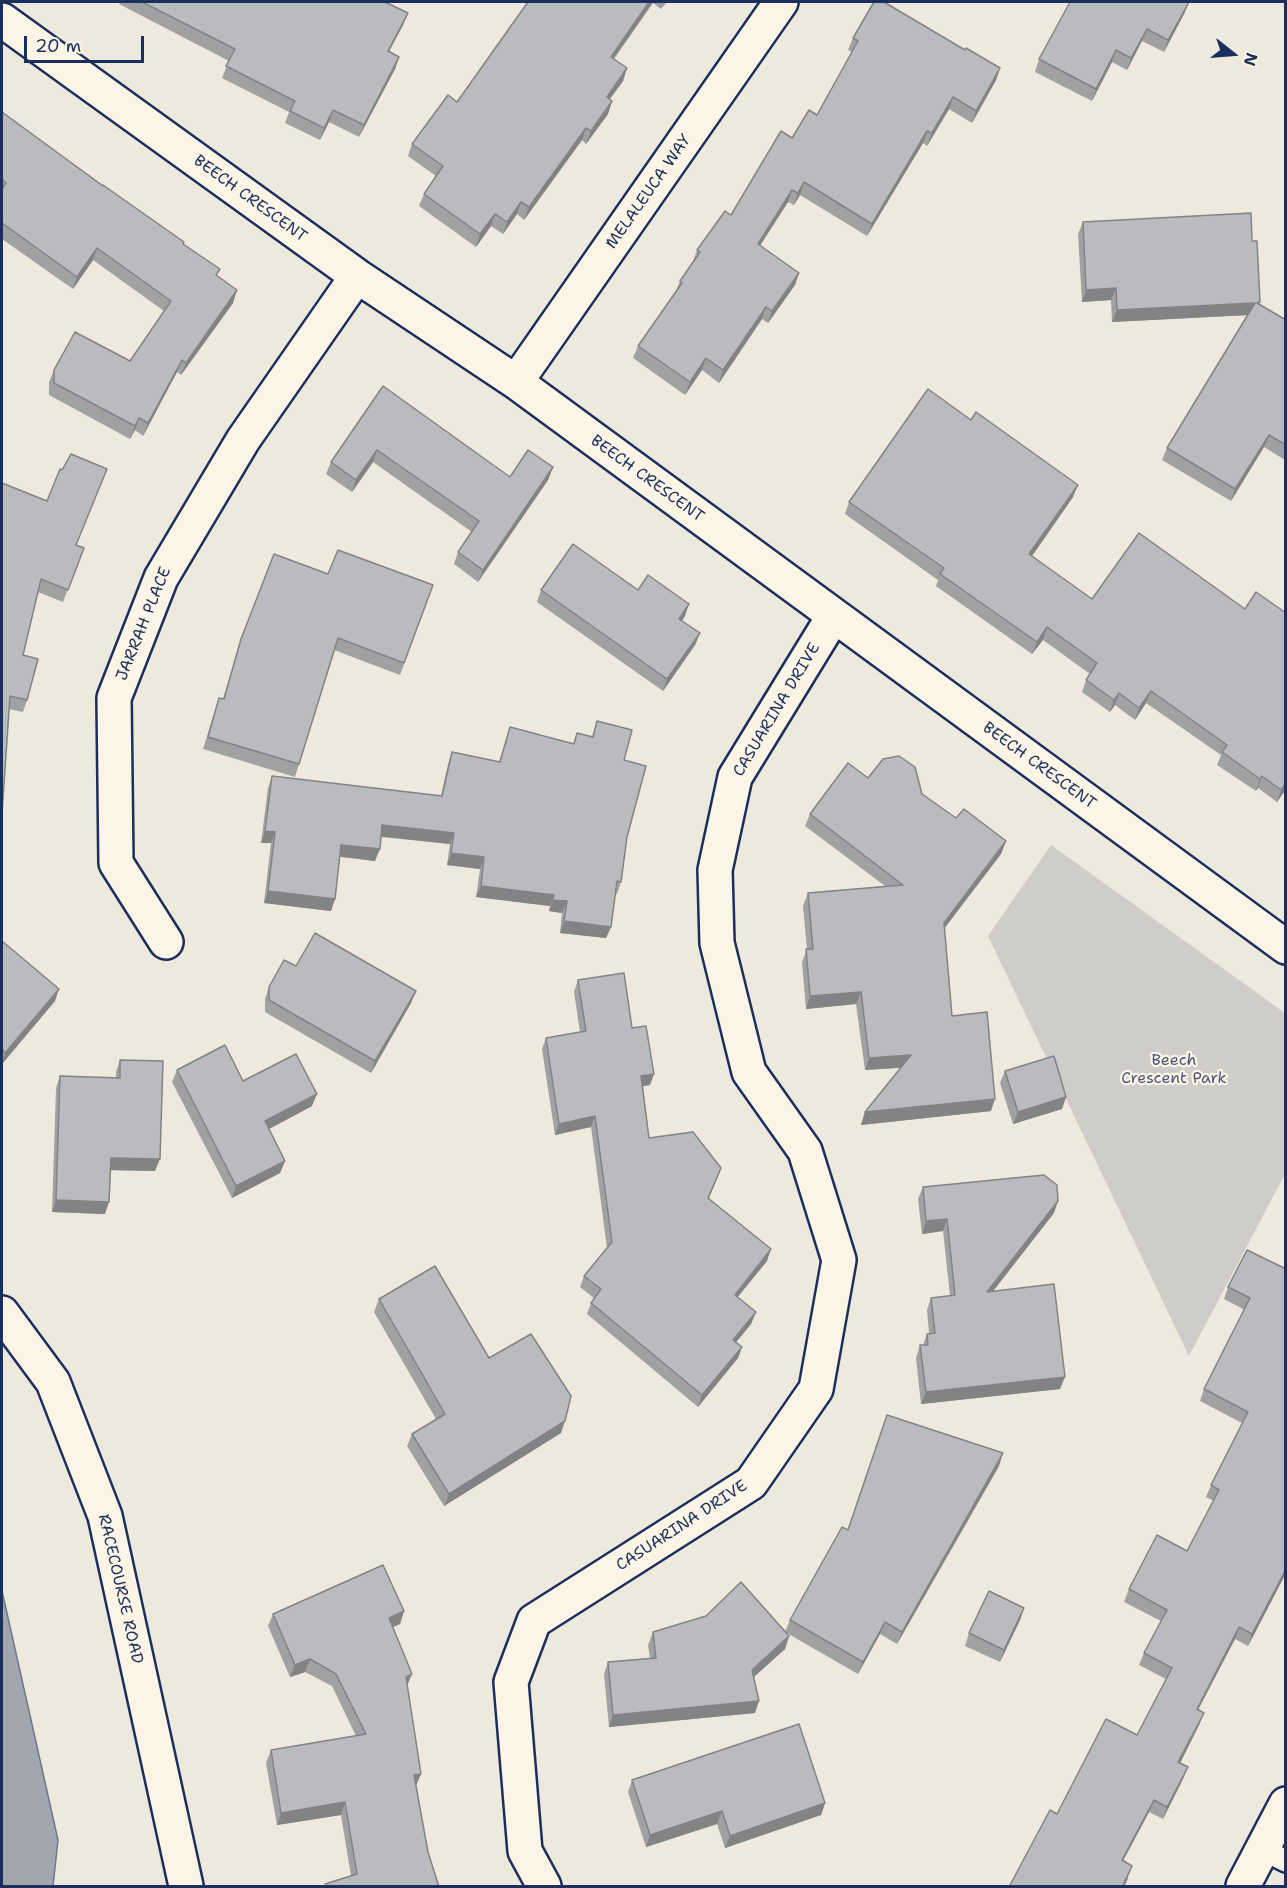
<!DOCTYPE html>
<html>
<head>
<meta charset="utf-8">
<style>
	body { margin:0 }
	#map { position:relative; width:1287px; height:1888px; overflow:hidden; background:#eee9dd; font-family:"Shantell Sans",sans-serif }
	canvas { display:block }
	.frame { position:absolute; inset:0; border:3px solid #1b2f5e; pointer-events:none }
	.north { position:absolute; left:1203px; top:24px; width:60px; height:60px; -webkit-text-stroke:4px #fcf5e5; paint-order:stroke; rotate:107deg; font-size:16px; font-weight:700; line-height:24px; text-align:center; color:#1b2f5e }
	.north::after { content:''; display:block; margin:auto; width:21px; height:27px; background:#1b2f5e; clip-path:polygon(50% 0,100% 100%,50% 72%,0 100%) }
	.scale { position:absolute; left:24px; top:36px; width:120px; height:27px; box-sizing:border-box; border:3px solid #1b2f5e; border-top:0; padding-left:8px; font-size:18px; line-height:21px; white-space:nowrap; color:#1b2f5e; -webkit-text-stroke:4px #fcf5e5; paint-order:stroke }
</style>
</head>
<body>
<div id="map">
<canvas width="1287" height="1888"></canvas>
<div class="frame"></div>
<div class="north">N</div>
<div class="scale">20 m</div>
</div>
<script>
const c = document.querySelector('canvas').getContext('2d');
c.lineJoin = 'round';
function fill(path, color) { c.fillStyle = color; c.fill(path, 'evenodd'); }
function trace(path, color, width, dash) { c.strokeStyle = color; c.lineWidth = width; c.lineCap = dash ? 'butt' : 'round'; c.setLineDash(dash || []); c.stroke(path); }
function drawText(font, color, halo, rows, align = 'center') {
  c.font = font + ' "Shantell Sans",sans-serif'; c.lineWidth = 4.5; c.setLineDash([]); c.textBaseline = 'middle'; c.strokeStyle = halo; c.fillStyle = color; for (const [text, x, y, turn = 0] of rows) {
    c.save(); c.translate(x, y); c.rotate((+turn || 0) * Math.PI / 180); c.textAlign = isNaN(turn) ? turn : align; if (halo) c.strokeText(text, 0, 0); c.fillText(text, 0, 0); c.restore();
  }
}
const green = new Path2D(`
	M1051 845 1285 1013V1174L1189 1356 988 936Z`);
const water = new Path2D(`
	M2 1591 58 1840 53 1886H2Z`);
const service = new Path2D(`
	M1262 1849 1286 1861`);
const minor = new Path2D(`
	M2 20 357 276 516 382 1286 947
	M516 382 781 2
	M166 942 116 863 114 698 161 578 243 440 357 276
	M544 1886 525 1851 511 1682 534 1621 751 1483 816 1389 839 1260 805 1151 749 1072 717 943 715 870 735 777 833 617
	M1243 1886 1286 1804`);
const tertiary = new Path2D(`
	M2 1313 53 1382 105 1516 186 1886`);
const wall = new Path2D(`
	M120 2H385L408 13 403 25 389 51 399 57 395 69 359 137 329 122 320 140 285 123 289 112 222 78 229 61 119 4Z
	M528 2H667L661 9 653 3 614 59 627 68 623 81 609 99 612 101 608 114 586 144 582 140 524 220 517 214 503 234 491 226 476 247 419 206 424 194 436 176 408 156 412 144 457 102Z
	M1189 2 1184 14 1164 52 1142 41 1127 70 1112 62 1092 101 1035 72 1039 59Z
	M853 38 965 50 1000 68 996 80 972 123 949 109 927 146 923 143 867 236 800 195 794 205 788 202 760 246 799 273 795 285 768 323 762 319 719 383 702 370 685 395 633 358 638 346 675 293 680 281 693 261 697 250 731 215 792 138 817 115 852 52 848 50Z
	M2 112 184 244 218 276 233 303 181 375 177 372 143 436 135 430 130 439 49 395V382L54 370 130 361 164 311 93 260 73 289 2 239Z
	M1083 222 1252 241 1260 302 1259 304 1286 320V459L1285 460 1264 447 1231 501 1162 460 1167 448 1247 315 1112 322 1111 300 1082 302 1078 234Z
	M383 386 510 477 553 467 548 480 478 582 454 564 458 552 472 532 373 462 352 492 326 474 331 462Z
	M2 483 77 545 84 548 63 602 38 592 23 655 27 700 23 712 9 709Z
	M1073 497 1032 556 1092 599 1245 609 1286 613V789L1277 802 1258 788 1256 791 1217 765 1221 755 1146 703 1135 720 1115 705 1110 712 1082 692 1086 680 1090 674 1043 640 1032 654 936 586 938 580 845 514 849 502Z
	M274 554 328 574 433 585 400 675 334 650 295 777 203 749 215 710 219 698 223 699 237 652Z
	M541 590H638L685 616 682 621 700 633 695 645 663 691 537 602Z
	M597 721 624 760 627 837 621 882 617 894H615L611 927 606 938 560 933 562 913 549 911 550 906 476 897 480 869 447 865 450 844 381 837 375 861 340 857 335 899 331 911 264 903 271 843H261L268 788 272 776 441 796 448 764 452 752 499 762 510 727 573 744 577 733 592 737Z
	M868 778 922 794 956 818 1006 841 1001 854 944 929 952 1016 991 1111 861 1125 865 1112 901 1068 865 1070 856 1004 806 1009 802 962 807 949 803 906 808 893 885 886 805 826 810 814Z
	M2 941 55 1001 2 1064Z
	M296 966 411 1003 371 1073 265 1012V999L269 987Z
	M578 980 632 1028 650 1085 643 1086 649 1138 717 1179 709 1198 767 1261 738 1297 756 1312 751 1324 736 1342 742 1347 738 1358 698 1407 587 1314 591 1303 594 1298 580 1287 584 1276 607 1248 591 1127 555 1135 542 1049 546 1038 580 1032 574 992Z
	M120 1060 155 1171 110 1170 105 1214 52 1212 56 1088 60 1076 116 1078V1072Z
	M177 1070 243 1081 312 1106 268 1129 285 1161 280 1173 232 1198 172 1082Z
	M1005 1071 1066 1097 1062 1109 1013 1124 1000 1083Z
	M923 1187 1054 1213 993 1291 1060 1389 921 1404 916 1358 920 1345H923L927 1334 929 1333 927 1310 931 1298 950 1296 943 1231 922 1234 918 1199Z
	M1286 1269V1573L1248 1646 1235 1639 1198 1710 1204 1713 1199 1725 1180 1763 1183 1779 1163 1819 1149 1812 1123 1861 1128 1879 1124 1887H1009L1057 1814 1137 1735 1166 1679 1139 1665 1144 1653 1161 1621 1124 1602 1129 1589 1187 1551 1214 1501 1206 1497 1211 1485 1242 1423 1200 1401 1204 1389 1245 1310 1224 1299 1228 1287Z
	M379 1299 489 1358 561 1433 444 1506 407 1446 412 1434 436 1419 374 1312Z
	M999 1466 897 1644 880 1634 858 1674 785 1632 789 1636 785 1649 754 1677 755 1713 609 1727 604 1674 608 1662 650 1658 648 1645 653 1632H785L790 1620 848 1530Z
	M1024 1608 1020 1620 1000 1662 965 1646 969 1633Z
	M404 1611 400 1624 392 1627 407 1685 416 1786 428 1852 439 1887H324L325 1884 351 1876 341 1815 277 1825 266 1763 271 1750 356 1736 332 1686 305 1672 290 1677 268 1626 273 1614Z
	M632 1780 825 1803 821 1815 725 1848 717 1824 646 1847 628 1792Z`);
const shadedWall = new Path2D(`
	M649 2H653L606 69 611 57Z
	M1189 2 1184 14 1164 52 1168 40Z
	M408 13 403 25 383 63 388 51Z
	M1147 29 1142 41 1127 70 1131 58Z
	M1116 50 1112 62 1092 101 1096 89Z
	M399 57 395 69 359 137 364 125Z
	M627 68 623 81 602 110 607 97Z
	M1000 68 996 80 972 123 976 111Z
	M953 97 949 109 927 146 932 133Z
	M612 101 608 114 586 144 591 131Z
	M333 110 329 122 320 140 324 128Z
	M586 128 582 140 524 220 529 207Z
	M927 131 923 143 867 236 872 224Z
	M804 182 800 195 794 205 798 193Z
	M792 190 788 202 753 256 758 244Z
	M521 202 517 214 503 234 507 222Z
	M495 214 491 226 476 247 480 234Z
	M97 248 93 260 73 289 77 277Z
	M799 273 795 285 768 323 772 311Z
	M1116 288 1111 300 1082 302 1086 290Z
	M237 290 233 303 181 375 186 363Z
	M1255 303 1250 315 1112 322 1117 310Z
	M766 307 762 319 719 383 723 370Z
	M706 358 702 370 685 395 690 382Z
	M182 360 177 372 143 436 148 423Z
	M139 418 135 430 130 439 135 426Z
	M1269 435 1264 447 1231 501 1235 489Z
	M377 450 373 462 352 492 356 480Z
	M553 467 548 480 478 582 483 570Z
	M1078 485 1073 497 1025 566 1029 554Z
	M689 604 685 616 675 631 679 619Z
	M1047 627 1043 640 1032 654 1037 642Z
	M700 633 695 645 663 691 667 679Z
	M1151 691 1146 703 1135 720 1139 708Z
	M1119 693 1115 705 1110 712 1114 700Z
	M1262 776 1258 788 1256 791 1260 779Z
	M1286 783V789L1277 802 1281 790Z
	M382 825 454 833 450 844 378 836Z
	M265 831 275 832 271 843H261Z
	M1006 841 1001 854 939 935 944 923Z
	M341 845 380 849 375 861 337 856Z
	M451 853 484 857 480 869 447 865Z
	M481 886 554 895 550 906 476 897Z
	M268 891 335 899 331 911 264 903Z
	M553 900 567 901 562 913 549 911Z
	M564 921 611 927 606 938 560 933Z
	M59 989 55 1001 2 1064 5 1053Z
	M416 991 411 1003 371 1073 375 1061Z
	M861 992 856 1004 806 1009 810 996Z
	M911 1055 907 1067 865 1070 869 1058Z
	M654 1074 650 1085 637 1087 641 1076Z
	M317 1094 312 1106 260 1134 265 1121Z
	M1066 1097 1062 1109 1013 1124 1018 1112Z
	M995 1099 991 1111 861 1125 865 1112Z
	M595 1116 591 1127 555 1135 559 1124Z
	M111 1158 160 1159 155 1171 106 1170Z
	M285 1161 280 1173 232 1198 236 1186Z
	M56 1200 109 1202 105 1214 52 1212Z
	M1058 1201 1054 1213 983 1304 987 1292Z
	M947 1219 943 1231 922 1234 926 1221Z
	M771 1249 767 1261 730 1306 735 1295Z
	M756 1312 751 1324 729 1351 733 1340Z
	M742 1347 738 1358 698 1407 702 1395Z
	M1065 1377 1060 1389 921 1404 926 1392Z
	M565 1421 561 1433 444 1506 449 1494Z
	M1003 1453 999 1466 897 1644 902 1632Z
	M1286 1569V1573L1248 1646 1252 1634Z
	M1024 1608 1020 1620 1000 1662 1004 1650Z
	M404 1611 400 1624 384 1631 389 1618Z
	M885 1622 880 1634 858 1674 863 1662Z
	M1239 1627 1235 1639 1192 1721 1197 1709Z
	M789 1636 785 1649 748 1682 752 1670Z
	M310 1659 305 1672 290 1677 295 1665Z
	M412 1674 407 1686 406 1677Z
	M759 1701 755 1713 609 1727 613 1715Z
	M1204 1713 1199 1725 1174 1775 1178 1762Z
	M1188 1767 1183 1779 1163 1819 1167 1807Z
	M421 1774 416 1786 414 1775Z
	M1154 1800 1149 1812 1117 1872 1122 1860Z
	M345 1802 341 1815 277 1825 281 1813Z
	M825 1803 821 1815 725 1848 730 1836Z
	M722 1811 717 1824 646 1847 650 1835Z
	M1132 1866 1124 1887H1122Z`);
const building = new Path2D(`
	M142 2H385L408 13 388 51 399 57 364 125 333 110 324 128 290 111 295 101 226 66 235 49Z
	M528 2H649L611 57 627 68 607 97 612 101 591 131 586 128 529 207 521 202 507 222 495 214 480 234 424 194 443 166 412 144 448 95 457 102Z
	M874 2H884L965 50 966 48 1000 68 976 111 953 97 932 133 927 131 872 224 804 182 798 193 792 190 758 244 799 273 772 311 766 307 723 370 706 358 690 382 638 346 682 283 680 281 700 252 697 250 725 211 731 215 781 131 792 138 809 110 817 115 858 41 853 38Z
	M1070 2H1189L1168 40 1147 29 1131 58 1116 50 1096 89 1039 59Z
	M2 112 103 186V185L184 242 183 244 220 269 216 275 237 290 186 363 182 360 148 423 139 418 135 426 54 383V370L75 332 130 361 171 301 97 248 77 277 2 223V189L6 183 2 179Z
	M1251 213 1252 241H1257L1260 302 1257 303 1286 320V445L1269 435 1235 489 1167 448 1255 303 1117 310 1116 288 1086 290 1083 222Z
	M383 386 510 477 528 450 553 467 483 570 458 552 479 521 377 450 356 480 331 462Z
	M928 389 971 420 976 412 1078 485 1029 554 1092 599 1139 533 1245 609 1256 592 1286 613V783L1281 790 1262 776 1260 779 1222 752 1227 745 1151 691 1139 708 1119 693 1114 700 1086 680 1097 663 1047 627 1037 642 940 574 944 568 849 502Z
	M71 454 107 469 76 545 84 548 68 590 41 579 23 655 38 659 27 700 10 696 2 814V483L47 501 60 469 62 470Z
	M573 544 638 590 648 575 689 604 679 619 700 633 667 679 541 590Z
	M338 550 433 585 404 663 338 638 299 764 208 737 219 698 224 699 241 639 274 554 328 574Z
	M597 721 632 730 624 760 646 766 627 837 621 882 617 881 611 927 564 921 567 901 553 900 554 895 481 886 484 857 451 853 454 833 382 825 380 849 341 845 335 899 268 891 275 832 265 831 272 776 442 796 452 752 500 762 510 727 574 744 577 733 593 737Z
	M899 756 915 767 922 794 956 818 964 809 1006 841 944 923 952 1016 987 1012 995 1099 865 1112 911 1055 869 1058 861 992 810 996 806 949H813L808 893 903 885 810 814 848 763 868 778 883 759Z
	M315 933 416 991 375 1061 269 1000V987L284 960 296 966Z
	M2 941 59 989 5 1053 2 1049Z
	M624 973 632 1028 646 1026 654 1074 641 1076 649 1138 693 1132 721 1168 708 1198 771 1249 735 1295 756 1312 733 1340 742 1347 702 1395 591 1303 601 1289 584 1276 612 1242 595 1116 559 1124 546 1038 586 1031 578 980Z
	M225 1045 243 1081 296 1054 317 1094 265 1121 285 1161 236 1186 177 1070Z
	M1054 1056 1066 1097 1018 1112 1005 1071Z
	M120 1060 163 1061 160 1159 111 1158 109 1202 56 1200 60 1076 120 1078Z
	M1044 1175 1057 1185 1058 1201 987 1292 1054 1284 1065 1377 926 1392 920 1345H928L927 1334 935 1333 931 1298 955 1295 947 1219 926 1221 923 1187Z
	M1247 1250 1286 1269V1569L1252 1634 1239 1627 1197 1709 1204 1713 1178 1762 1188 1767 1167 1807 1154 1800 1122 1860 1132 1866 1122 1887H1009L1050 1810 1057 1814 1106 1719 1137 1735 1172 1668 1144 1653 1167 1610 1129 1589 1157 1535 1187 1551 1219 1490 1211 1485 1248 1412 1204 1389 1250 1298 1228 1287Z
	M435 1266 489 1358 531 1334 571 1396 565 1421 449 1494 412 1434 445 1414 379 1299Z
	M887 1415 1003 1453 902 1632 885 1622 863 1662 790 1620 842 1527 848 1530Z
	M383 1565 404 1611 389 1618 412 1674 406 1677 421 1774 414 1775 428 1852 439 1887H326L325 1884 357 1874 345 1802 281 1813 271 1750 366 1734 336 1674 310 1659 295 1665 273 1614Z
	M741 1582 789 1636 752 1670 759 1701 613 1715 608 1662 656 1658 653 1632 706 1616Z
	M989 1591 1024 1608 1004 1650 969 1633Z
	M799 1724 825 1803 730 1836 722 1811 650 1835 632 1780Z`);
const streetNames = [
	["MELALEUCA WAY",649,192,-55],
	["BEECH CRESCENT",250,199,36],
	["BEECH CRESCENT",647,479,36],
	["JARRAH PLACE",144,624,-68],
	["CASUARINA DRIVE",777,710,-59],
	["BEECH CRESCENT",1039,766,36],
	["CASUARINA DRIVE",682,1526,-33],
	["RACECOURSE ROAD",120,1589,77]
];
const parkNames = [
	["Beech",1174,1061],
	["Crescent Park",1174,1079]
];
fill(green, '#cfcdca');
fill(water, '#a2a7af');
trace(water, '#6c778f', 1.5);
trace(service, '#1b2f5e', 26);
trace(minor, '#1b2f5e', 38);
trace(tertiary, '#1b2f5e', 38);
trace(service, '#fcf5e5', 21);
trace(minor, '#fcf5e5', 33);
trace(tertiary, '#fcf5e5', 33);
fill(wall, '#a0a1a3');
fill(shadedWall, '#828385');
fill(building, '#babbbe');
trace(building, '#828385', 1.5);
drawText('16px', '#1b2f5e', '#fcf5e5', streetNames);
drawText('16px', '#485679', '#fcf5e5', parkNames);
</script>
</body>
</html>
